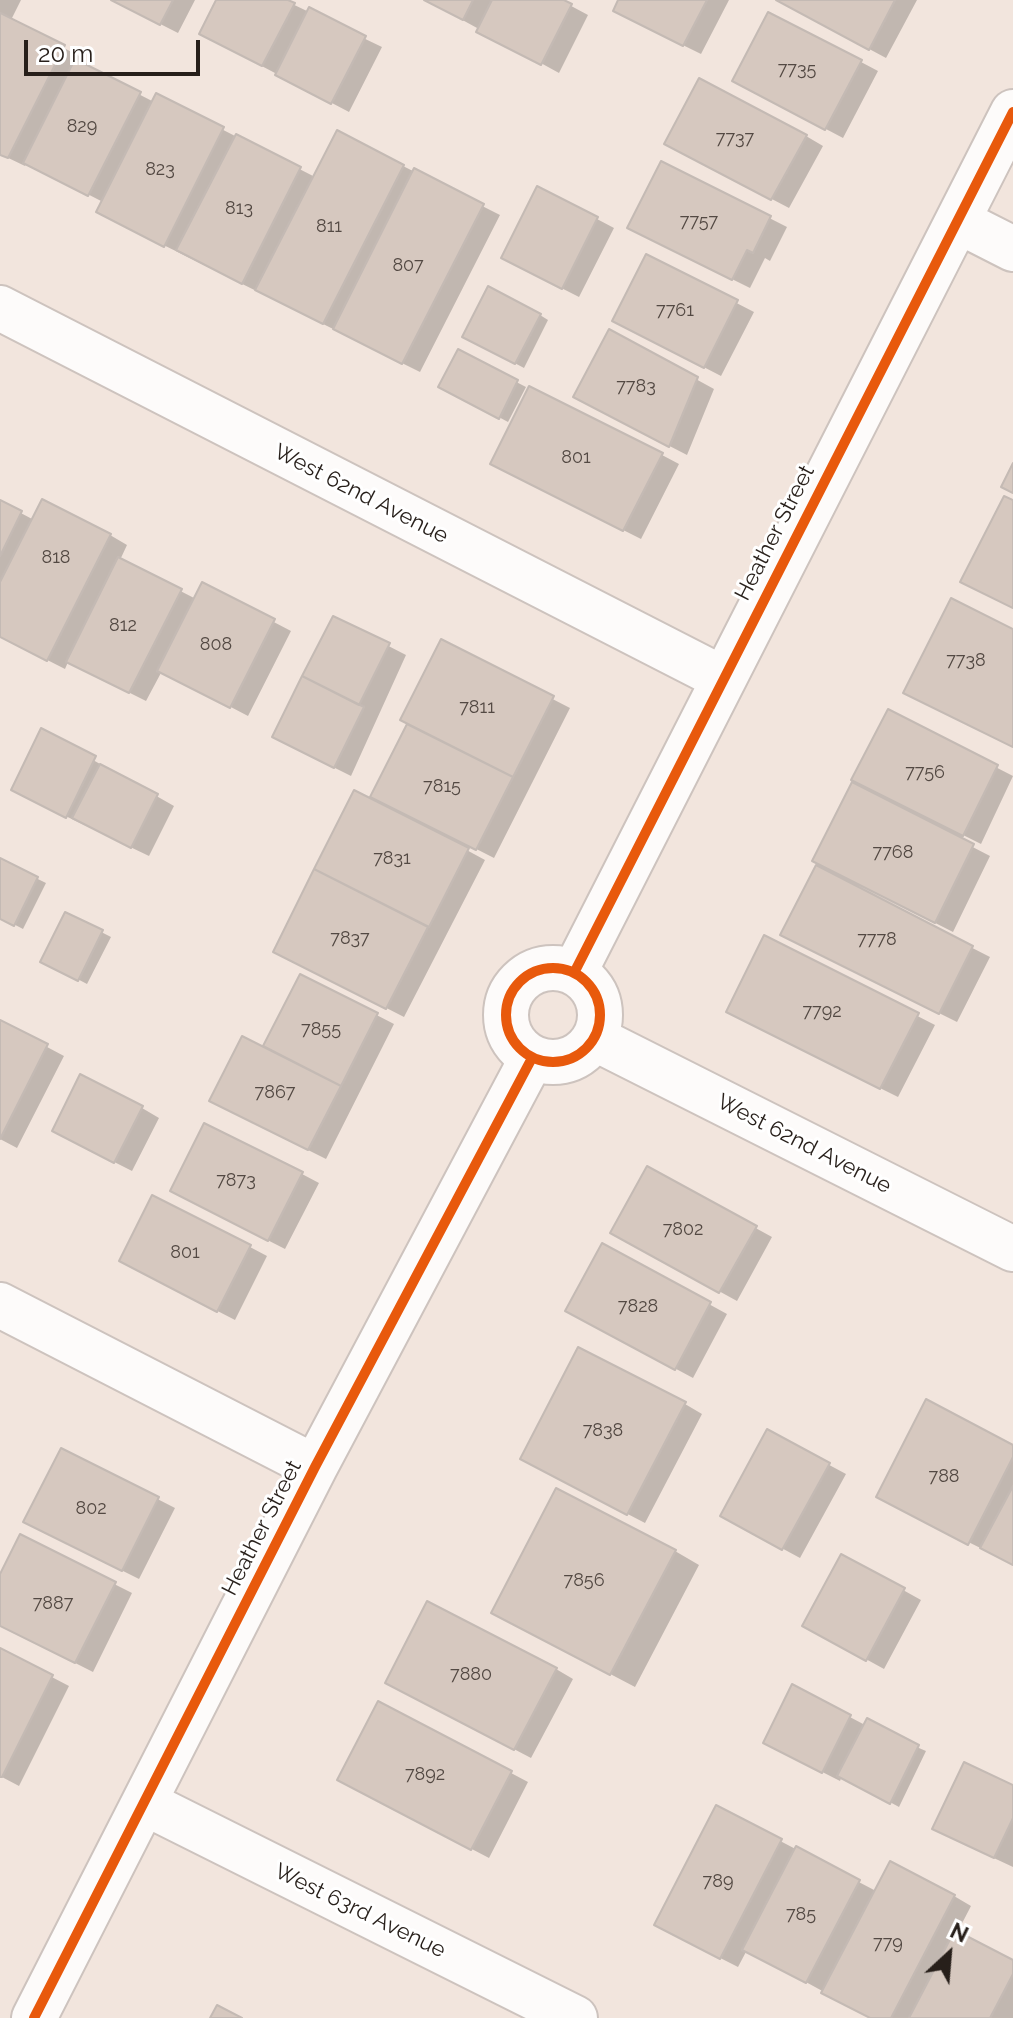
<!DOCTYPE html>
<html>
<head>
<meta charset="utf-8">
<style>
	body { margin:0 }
	#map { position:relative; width:1013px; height:2018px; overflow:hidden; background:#f2e5dd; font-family:Raleway,sans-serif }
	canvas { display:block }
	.north { position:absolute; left:909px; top:1914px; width:80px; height:80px; -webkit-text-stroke:6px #fff; paint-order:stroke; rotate:26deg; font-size:22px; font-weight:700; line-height:32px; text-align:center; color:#271f1a }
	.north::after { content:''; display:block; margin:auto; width:28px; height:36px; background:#271f1a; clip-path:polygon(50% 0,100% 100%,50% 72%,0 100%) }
	.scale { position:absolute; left:24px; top:40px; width:176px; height:36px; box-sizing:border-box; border:4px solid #271f1a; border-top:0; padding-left:10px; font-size:24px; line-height:28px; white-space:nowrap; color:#271f1a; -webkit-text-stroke:6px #fff; paint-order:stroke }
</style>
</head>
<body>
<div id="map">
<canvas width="1013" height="2018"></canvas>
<div class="north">N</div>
<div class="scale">20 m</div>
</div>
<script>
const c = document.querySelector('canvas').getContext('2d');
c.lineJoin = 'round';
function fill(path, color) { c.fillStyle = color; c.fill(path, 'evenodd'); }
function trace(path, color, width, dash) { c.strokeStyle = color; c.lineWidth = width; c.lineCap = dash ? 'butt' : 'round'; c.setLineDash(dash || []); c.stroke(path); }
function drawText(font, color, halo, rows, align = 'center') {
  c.font = font + ' Raleway,sans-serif'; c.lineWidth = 6; c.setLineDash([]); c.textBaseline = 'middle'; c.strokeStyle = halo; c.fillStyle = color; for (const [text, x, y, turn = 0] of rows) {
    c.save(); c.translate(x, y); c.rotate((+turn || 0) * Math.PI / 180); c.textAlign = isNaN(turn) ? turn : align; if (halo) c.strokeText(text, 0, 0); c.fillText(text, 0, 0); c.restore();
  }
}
const shadow = new Path2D(`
	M0 0H21L11 20 81 57 78 63 154 102 157 96 315 177 403 166 500 215 420 372 115 221 103 202 27 163 25 166 0 154Z
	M113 0H195L178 33Z
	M218 0H284L382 47 349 112 218 43Z
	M426 0H560L588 15 559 73Z
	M620 0H729L701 54 632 20Z
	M778 0H917L886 58Z
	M861 62 878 71 843 138 752 90Z
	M806 136 823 146 789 208 684 153Z
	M661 163 787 227 770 261 765 258 750 288 647 237Z
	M597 219 614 228 579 297 520 267Z
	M647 257 754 312 721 376 632 330Z
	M540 315 548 320 524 368 473 341Z
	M610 332 714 389 687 455 592 406Z
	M458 352 526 387 508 422 441 386Z
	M662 455 679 464 641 539 510 473Z
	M0 502 34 520 110 535 127 545 120 560 196 599 203 585 291 631 248 716 162 671 146 701 68 662 65 669 0 636Z
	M334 618 406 655 351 776 291 746Z
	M442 642 570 708 494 858 441 831 439 835 485 860 404 1017 275 951 355 793 371 801 410 723Z
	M888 712 1013 776 981 844 871 789Z
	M42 731 174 806 149 856 30 799Z
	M853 785 990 856 953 932 831 870Z
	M1 861 46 883 23 929 0 917Z
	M816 868 990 957 957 1022 800 944Z
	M66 914 111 937 87 984 43 961Z
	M765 938 935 1025 898 1097 745 1021Z
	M301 976 394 1024 326 1159 228 1110Z
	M0 1022 64 1056 17 1148 0 1139Z
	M142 1108 159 1118 132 1171 71 1140Z
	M648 1169 772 1237 737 1301 613 1233Z
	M302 1174 319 1183 285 1249 189 1200Z
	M603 1246 727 1314 693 1378 585 1320Z
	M250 1247 267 1256 235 1320 138 1270Z
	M685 1404 702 1414 645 1523 539 1468Z
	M768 1432 846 1474 800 1558 739 1525Z
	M1013 1447V1564L895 1506Z
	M62 1450 175 1508 139 1579 43 1531Z
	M21 1537 132 1593 93 1672 0 1625V1578Z
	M675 1551 699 1565 635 1687 517 1625Z
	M842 1556 921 1600 884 1669 822 1635Z
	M0 1650 69 1686 19 1786 0 1776Z
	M556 1669 573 1679 531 1758 405 1692Z
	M793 1687 865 1725 926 1751 899 1807 842 1776 840 1781 783 1752Z
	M379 1703 528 1782 489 1858 357 1789Z
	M1013 1788V1867L951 1838Z
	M717 1808 876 1891 954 1896 971 1906 957 1933 1013 1962V2018H872L747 1950 738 1967 673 1934Z`);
const building = new Path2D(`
	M111 0H173L160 25Z
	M216 0H288L295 3 262 66 199 34Z
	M424 0H473L463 20Z
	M492 0H564L572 4 541 65 476 32Z
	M618 0H707L683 46 613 11Z
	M776 0H895L869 50Z
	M309 7 366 36 331 104 275 75Z
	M768 12 862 60 825 130 732 81Z
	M0 13 65 45 8 158 0 155Z
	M75 59 141 92 88 196 23 163Z
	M699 78 807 135 771 200 664 144Z
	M156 93 224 127 164 247 96 212Z
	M337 130 404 165 323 324 255 290Z
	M236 134 301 167 242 284 176 250Z
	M661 161 771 216 753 253 747 250 732 280 627 228Z
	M414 168 484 204 402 364 333 329Z
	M537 186 598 217 562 289 501 258Z
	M646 254 738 300 704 368 612 321Z
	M488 286 541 314 515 364 462 337Z
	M609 329 698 377 669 447 573 397Z
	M458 349 518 380 499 419 438 387Z
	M529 386 663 453 623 531 490 464Z
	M1013 463V493L1001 487Z
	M1004 496 1013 500V608L960 582Z
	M42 499 111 534 47 661 0 637V582Z
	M0 500 22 511 0 556Z
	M118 557 182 589 129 693 66 662Z
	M202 582 275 619 230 708 157 671Z
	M951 598 1013 629V747L903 693Z
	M333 616 390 643 359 705 302 676Z
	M441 639 554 696 513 777 400 720Z
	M302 676 364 707 334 768 272 737Z
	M888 709 998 765 963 836 851 780Z
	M407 724 513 777 476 850 370 797Z
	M41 728 96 756 66 818 11 790Z
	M100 764 158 794 131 848 72 818Z
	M852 782 974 844 935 923 812 861Z
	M354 790 469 848 429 927 314 869Z
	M0 858 38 877 14 926 0 919Z
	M816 865 973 946 939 1014 780 935Z
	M314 869 428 927 386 1009 273 952Z
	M65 912 103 930 78 981 40 962Z
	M764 935 919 1013 880 1089 726 1012Z
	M300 974 378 1013 341 1086 263 1046Z
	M0 1020 48 1044 0 1139Z
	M242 1036 341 1086 308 1150 209 1101Z
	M80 1074 143 1106 114 1163 52 1131Z
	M204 1123 303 1172 268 1241 170 1191Z
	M647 1166 757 1226 719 1293 610 1233Z
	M152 1195 251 1245 217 1312 119 1261Z
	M602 1243 711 1302 675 1370 565 1311Z
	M578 1347 686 1402 627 1515 520 1459Z
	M926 1399 1013 1445V1457L968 1545 876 1497Z
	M767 1429 830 1463 782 1550 720 1516Z
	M61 1448 159 1497 122 1571 23 1522Z
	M1013 1486V1565L980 1548Z
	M556 1488 676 1550 610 1675 491 1613Z
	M20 1534 116 1582 75 1663 0 1626V1574Z
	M841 1554 905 1588 866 1661 802 1626Z
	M427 1601 557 1668 514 1750 385 1683Z
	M0 1648 53 1675 2 1777H0Z
	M792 1684 851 1715 822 1773 763 1743Z
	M378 1701 512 1771 471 1850 337 1780Z
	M867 1718 919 1745 890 1804 837 1776Z
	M964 1762 1013 1785V1818L994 1858 932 1829Z
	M716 1805 782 1839 720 1959 654 1925Z
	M796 1846 860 1880 806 1983 742 1950Z
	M890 1861 955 1895 891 2018H870L821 1993Z
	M955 1930 1013 1960V1974L990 2018H909Z
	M217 2005 242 2018H210Z`);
const minor = new Path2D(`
	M958 221 1013 249
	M0 308 722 678
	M506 1015a47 47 0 1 1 94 0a47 47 0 1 1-94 0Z
	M574 973 1013 112
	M594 1038 1013 1249
	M0 1305 315 1467
	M145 1803 575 2018
	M34 2018 315 1467 532 1058`);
const cycleway = new Path2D(`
	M506 1015a47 47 0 1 1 94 0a47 47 0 1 1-94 0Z
	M574 973 1013 112
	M34 2018 315 1467 532 1058`);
const numberNames = [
	["7735",797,70],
	["829",82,127],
	["7737",735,139],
	["823",160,170],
	["813",239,209],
	["7757",699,222],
	["811",329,227],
	["807",408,266],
	["7761",675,311],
	["7783",636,387],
	["801",576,458],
	["818",56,558],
	["812",123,626],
	["808",216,645],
	["7738",966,661],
	["7811",477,708],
	["7756",925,773],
	["7815",442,787],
	["7768",893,853],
	["7831",392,859],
	["7837",350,939],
	["7778",877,940],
	["7792",822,1012],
	["7855",321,1030],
	["7867",275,1093],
	["7873",236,1181],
	["7802",683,1230],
	["801",185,1253],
	["7828",638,1307],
	["7838",603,1431],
	["788",944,1477],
	["802",91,1509],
	["7856",584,1581],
	["7887",53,1604],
	["7880",471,1675],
	["7892",425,1775],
	["789",718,1882],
	["785",801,1915],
	["779",888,1944]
];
const streetNames = [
	["West 62nd Avenue",361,494,27],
	["Heather Street",775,533,-63],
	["West 62nd Avenue",804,1144,27],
	["Heather Street",262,1528,-63],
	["West 63rd Avenue",360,1911,26]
];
fill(shadow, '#0003');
fill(building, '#d6c8bf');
trace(building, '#c4bab4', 2);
trace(minor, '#cdc3be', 48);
trace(minor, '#fdfbfa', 44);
trace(cycleway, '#e8590c', 10);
drawText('18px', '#534943', null, numberNames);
drawText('22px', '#271f1a', '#fff', streetNames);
</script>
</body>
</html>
